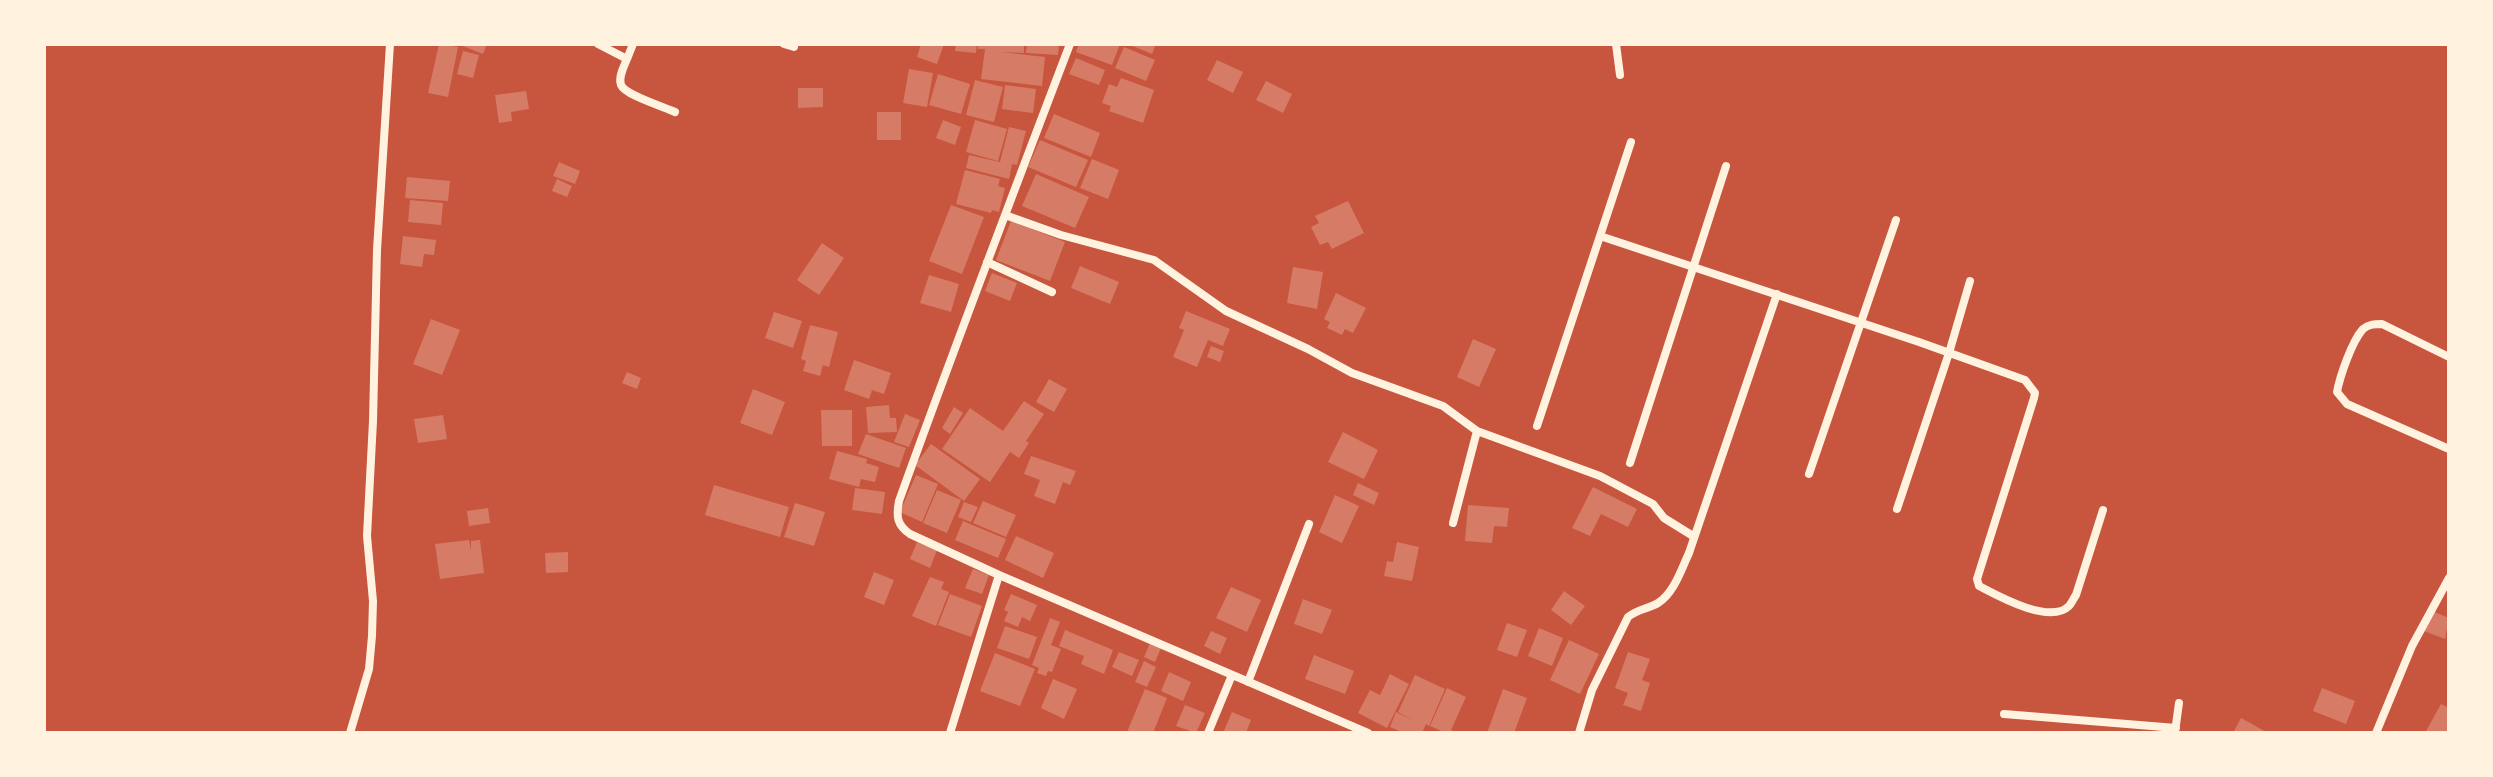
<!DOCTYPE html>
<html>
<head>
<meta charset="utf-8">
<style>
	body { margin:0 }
	#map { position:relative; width:2493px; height:777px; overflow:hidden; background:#c8553d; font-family:"Nunito Sans",sans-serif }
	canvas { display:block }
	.frame { position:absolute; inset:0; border:46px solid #fff3e0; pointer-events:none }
</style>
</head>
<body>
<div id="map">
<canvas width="2493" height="777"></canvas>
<div class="frame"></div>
</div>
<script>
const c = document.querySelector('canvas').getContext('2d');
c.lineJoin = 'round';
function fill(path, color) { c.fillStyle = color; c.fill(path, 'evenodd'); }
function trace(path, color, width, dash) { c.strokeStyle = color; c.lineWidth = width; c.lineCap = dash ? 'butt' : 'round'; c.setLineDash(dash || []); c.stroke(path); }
const building = new Path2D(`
	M439 44 458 47 448 97 428 93Z
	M458 44H487L483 54Z
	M921 44H944L937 64 917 57Z
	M956 44H977L976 53 955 51Z
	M978 44H1024V53L1001 52 1045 57 1042 86 981 79 985 49H978Z
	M1027 44H1059L1058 55 1026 53Z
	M1079 44H1120L1112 65 1076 52Z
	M1128 44H1156L1152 54Z
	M1124 47 1155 60 1146 81 1115 68Z
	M463 51 479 55 473 78 457 74Z
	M1076 58 1105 70 1099 85 1069 74Z
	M1217 60 1243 72 1233 93 1207 80Z
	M909 69 933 73 927 107 903 103Z
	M938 74 970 84 961 114 929 105Z
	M1121 78 1154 90 1143 123 1109 111 1111 106 1102 103 1109 84 1117 87Z
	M975 80 1003 87 994 122 966 115Z
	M1266 81 1292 94 1283 113 1256 100Z
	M1005 85 1036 89 1033 113 1002 109Z
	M798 88H823V107L798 108Z
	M526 91 529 109 511 112 512 121 499 123 495 95Z
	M877 112H901V140H877Z
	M1054 114 1100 133 1091 157 1044 138Z
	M943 120 961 127 955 145 936 138Z
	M975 120 1007 129 998 161 966 152Z
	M1009 127 1026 131 1017 165 1012 164 1009 179 966 168 969 155 1000 162Z
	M1040 140 1088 160 1076 187 1028 167Z
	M1092 159 1119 170 1108 199 1080 188Z
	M559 162 580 171 575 184 553 176Z
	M965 170 1000 179 998 186 1005 188 999 212 992 210 991 213 956 204Z
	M1036 174 1089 197 1075 228 1022 206Z
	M407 177 450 181 448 201 405 198Z
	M557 179 572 186 567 197 552 191Z
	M410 200 443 203 441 225 408 222Z
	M1348 201 1364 233 1332 249 1328 242 1320 245 1311 227 1319 223 1315 216Z
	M951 205 984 217 962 274 929 261Z
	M1011 221 1065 242 1050 281 996 260Z
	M403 236 436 240 434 255 424 254 422 267 400 264Z
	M822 243 844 258 819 295 797 280Z
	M1080 266 1119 282 1110 304 1071 288Z
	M1293 267 1323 272 1317 309 1287 303Z
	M992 273 1017 283 1010 301 985 291Z
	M929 275 959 284 951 312 920 303Z
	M1336 293 1366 308 1353 333 1345 329 1342 335 1327 328 1330 322 1324 319Z
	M1186 311 1230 329 1223 346 1208 340 1197 367 1173 357 1184 330 1179 328Z
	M774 312 802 321 793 348 765 338Z
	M431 319 460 330 442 375 413 364Z
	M810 325 838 332 829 367 823 365 820 376 803 371 806 361 801 359Z
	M1473 339 1496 349 1479 387 1457 377Z
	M1211 346 1224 351 1220 362 1207 357Z
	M854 360 891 373 884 394 872 390 869 399 844 390Z
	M627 372 641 378 637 389 622 383Z
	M1049 379 1067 389 1054 412 1036 402Z
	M753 389 785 402 772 435 740 423Z
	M1024 401 1044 414 1026 441 1029 443 1019 458 1010 452 990 482 942 449 970 408 1003 431Z
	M889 405 890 418H896L897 432 868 433 866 407Z
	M954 407 963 413 950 434 942 428Z
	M821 410H852V446H822Z
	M905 414 920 420 909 447 894 442Z
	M443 415 447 439 418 443 414 419Z
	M1343 432 1378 450 1364 479 1328 462Z
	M866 434 906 448 899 468 858 454Z
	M931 444 980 479 964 501 915 465Z
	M837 451 867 459 866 463 879 467 875 482 861 479 859 487 829 479Z
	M1031 456 1076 471 1070 485 1063 482 1055 504 1034 496 1040 480 1024 474Z
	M916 475 938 484 922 522 900 512Z
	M1358 483 1379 493 1374 505 1353 495Z
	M714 485 789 507 780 537 705 515Z
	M1593 487 1637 509 1628 527 1601 514 1590 536 1572 528Z
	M855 488 885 492 882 514 852 510Z
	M937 490 961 500 947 533 923 523Z
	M1335 495 1359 506 1342 543 1319 532Z
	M983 501 1016 515 1006 537 973 523Z
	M964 502 978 507 971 522 958 517Z
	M795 503 825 512 814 546 784 537Z
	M1468 505 1509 508 1507 527 1494 526 1492 543 1465 541Z
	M488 508 490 523 469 526 467 511Z
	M963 521 1006 539 998 558 955 540Z
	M1016 536 1054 553 1043 578 1005 560Z
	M469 540 471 551V541L480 540 484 573 440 579 435 544Z
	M917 542 937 550 930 568 910 559Z
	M1397 542 1419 547 1412 581 1384 576 1387 561 1393 562Z
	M568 552V572L546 573 545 553Z
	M973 569 989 575 982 594 965 588Z
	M874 572 894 580 884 605 864 597Z
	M930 577 944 582 941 589 949 592 936 626 912 616Z
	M1231 587 1261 600 1247 632 1216 618Z
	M1564 591 1585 606 1571 625 1551 610Z
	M950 594 982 606 971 637 938 625Z
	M1011 594 1037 605 1030 621 1022 617 1018 627 1004 621 1008 612 1004 610Z
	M1303 599 1332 610 1322 634 1294 624Z
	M2432 611 2449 618 2445 639 2424 631Z
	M1050 618 1060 622 1051 645 1061 649 1052 672 1048 671 1046 676 1037 673 1039 668 1032 665Z
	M1507 623 1527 630 1517 657 1497 650Z
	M1005 626 1037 637 1029 659 997 648Z
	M1539 628 1563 638 1552 666 1528 656Z
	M1065 630 1113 650 1104 674 1081 664 1084 656 1059 646Z
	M1211 631 1227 638 1220 654 1204 646Z
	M1569 640 1599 654 1580 694 1550 680Z
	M1150 643 1161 648 1155 662 1144 657Z
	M1119 652 1139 660 1132 676 1112 667Z
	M1628 652 1650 659 1642 680 1650 683 1641 711 1623 705 1628 693 1615 688Z
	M995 653 1035 669 1020 706 980 691Z
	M1314 655 1354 671 1345 694 1305 679Z
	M1144 661 1156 667 1147 687 1135 682Z
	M1169 672 1191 682 1183 701 1161 691Z
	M1390 674 1409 684 1387 728 1358 713 1370 690 1380 695Z
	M1415 675 1445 689 1429 726 1426 724 1422 733H1404L1390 727 1396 712 1413 720 1398 712Z
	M1053 679 1077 689 1064 719 1041 708Z
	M1447 688 1466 697 1451 730 1459 733H1446L1430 726Z
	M2322 688 2355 701 2346 724 2313 711Z
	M1145 689 1167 698 1153 733H1130L1127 732Z
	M1503 689 1527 698 1514 733H1487Z
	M2441 704 2449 708V733H2425Z
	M1185 705 1205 713 1196 733 1176 726Z
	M1232 712 1251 720 1246 733H1223Z
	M2241 718 2268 733H2233Z`);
const minor = new Path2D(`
	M598 44 627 59C624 66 618 77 621 85 625 95 664 107 675 112
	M784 44 794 47
	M1070 44C1012 196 954 348 899 501 896 517 897 525 910 534L999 575 1368 733
	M1616 44 1620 75
	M627 59 633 44
	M1005 215 1061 235 1154 260 1226 311 1308 349 1352 373 1443 406 1477 431 1600 476 1653 504 1664 518 1693 536
	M1600 236 1631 142
	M987 262 1052 292
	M2449 357 2382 324C2375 324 2369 324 2363 329 2352 341 2340 376 2337 392L2347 404 2449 449
	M1537 426 1600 236 1919 342 2025 380 2035 393 2034 398 1977 579 1979 586C1998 596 2050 625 2069 606 2072 603 2073 599 2076 595L2103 510
	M1630 463 1726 166
	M1809 474 1896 220
	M1897 509 1949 353 1970 281
	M1453 523 1477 431
	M1248 682 1309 524
	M2004 714 2176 728
	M2175 732 2179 703
	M350 733 369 669 372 636 373 601 367 536 373 421 377 250 390 44
	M950 733 999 575
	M1208 733 1232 675
	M1579 733 1592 690 1628 617C1638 609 1648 609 1658 603 1674 593 1681 570 1689 553L1777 294
	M2376 733 2412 646 2449 578`);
fill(building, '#d67c66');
trace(minor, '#fff3e0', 8);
</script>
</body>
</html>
